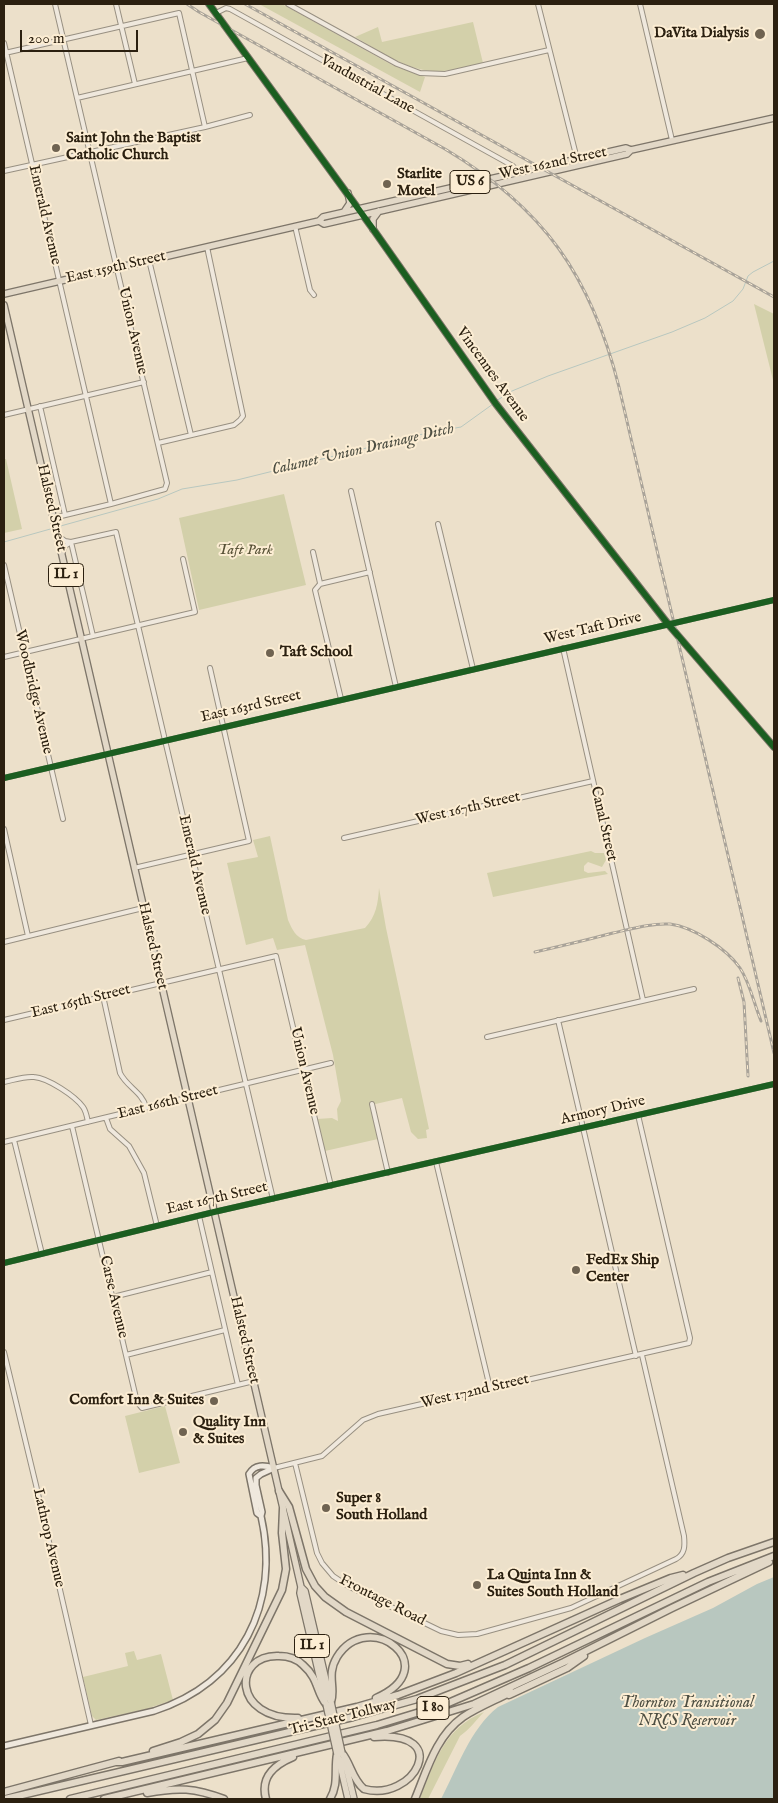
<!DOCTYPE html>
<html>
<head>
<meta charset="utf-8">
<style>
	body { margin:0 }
	#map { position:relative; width:778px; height:1803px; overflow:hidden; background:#ece0ca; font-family:"IM FELL English",serif }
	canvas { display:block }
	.frame { position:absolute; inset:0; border:5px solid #2b2010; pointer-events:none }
	.scale { position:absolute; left:20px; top:30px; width:118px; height:22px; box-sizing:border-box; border:2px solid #2b2010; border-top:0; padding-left:6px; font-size:15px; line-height:18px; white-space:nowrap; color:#2b2010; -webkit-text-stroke:4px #fcedd3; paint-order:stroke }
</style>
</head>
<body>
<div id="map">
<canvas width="778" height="1803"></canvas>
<div class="frame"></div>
<div class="scale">200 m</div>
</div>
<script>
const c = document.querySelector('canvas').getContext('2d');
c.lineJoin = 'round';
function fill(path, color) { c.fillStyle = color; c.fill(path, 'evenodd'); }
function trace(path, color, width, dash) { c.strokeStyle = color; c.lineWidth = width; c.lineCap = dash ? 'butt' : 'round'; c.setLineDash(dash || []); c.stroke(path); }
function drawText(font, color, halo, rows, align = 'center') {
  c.font = font + ' "IM FELL English",serif'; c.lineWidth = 4; c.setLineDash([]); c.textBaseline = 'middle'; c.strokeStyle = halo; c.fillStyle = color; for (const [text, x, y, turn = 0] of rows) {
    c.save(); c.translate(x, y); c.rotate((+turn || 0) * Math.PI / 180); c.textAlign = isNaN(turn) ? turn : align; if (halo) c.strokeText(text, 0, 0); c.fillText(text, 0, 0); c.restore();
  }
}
const green = new Path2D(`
	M259 4H282L392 65 425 77 420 92Z
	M473 22 483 63C467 67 450 72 433 71 405 70 379 50 355 37L378 27 382 42Z
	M754 304 774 314V384Z
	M4 459H6L22 529 4 533Z
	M284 494 306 585 199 610 179 518Z
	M270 836 288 920C292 929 296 938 306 940L365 928C376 916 378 904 379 888L386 928 429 1129 426 1130 427 1138 418 1139 411 1132 402 1098 371 1105 378 1139 325 1151 317 1119 332 1118 338 1121 337 1109 341 1101 333 1055 305 945 277 950 273 938 246 945 227 863 258 857 253 840Z
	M591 851 595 853H604L606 860 602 867 588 862 584 866V871L588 873 605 871 608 874 585 878 493 897 487 873Z
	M165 1406 180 1463 139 1473 125 1416Z
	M134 1651 137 1660 161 1654 173 1700 146 1709 96 1720 92 1716 83 1677 128 1666 125 1653Z
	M484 1712C476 1720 470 1729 460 1736L428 1799H420C434 1763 444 1728 484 1712Z`);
const water = new Path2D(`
	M774 1577V1799H441C457 1769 470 1729 498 1707L645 1638 713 1608 757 1584Z`);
const stream = new Path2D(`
	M496 401 512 391 548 376 672 332 705 318 733 301 743 289 748 276 753 272 774 261
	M57 527 158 499 182 489 237 480 427 433 461 427 493 404
	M4 542 54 528`);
const street = new Path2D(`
	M116 4 135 84
	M288 4 397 64 420 73 445 74 549 50
	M538 4 577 159
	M640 4 672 140
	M216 13 226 8 230 9 513 166 517 171
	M4 43 111 504
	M5 53 179 13 205 127
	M77 98 248 58
	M4 171 205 127 250 115
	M295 226 310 290 314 295
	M149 260 191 435
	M40 406 65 515
	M4 415 144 382
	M158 443 234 425 240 420 243 416 207 247
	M351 491 396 687
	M53 518 111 504 165 489 167 483 55 4
	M438 524 473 669
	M58 536 65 541 71 542
	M71 542 93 636
	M313 552 320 583
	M62 554 65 546 71 542 116 532 273 1199
	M4 565 63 819
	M563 648 643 1000
	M4 657 195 612 183 559
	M341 699 315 590 320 584 370 572
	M4 778 774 600
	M4 829 28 936
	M344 838 593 781
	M134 868 249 841 210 668
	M4 942 143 908
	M103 996 120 1073C127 1087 142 1092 146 1107
	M4 1020 276 956 331 1186
	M558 1020 636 1356
	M487 1037 694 989
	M4 1082C14 1080 24 1076 34 1077 48 1078 75 1096 83 1107 86 1111 87 1117 88 1122
	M372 1104 388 1173
	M106 1118 110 1129 129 1146 144 1173 157 1226
	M72 1126 137 1402 142 1408 254 1381
	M14 1140 42 1254
	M4 1142 331 1063
	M436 1162 490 1388
	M199 1216 238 1385
	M4 1263 214 1212 774 1084
	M113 1297 212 1272
	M4 1352 36 1485 91 1725
	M126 1355 225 1330
	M295 1463 317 1553 322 1563 333 1576 348 1586 441 1631 458 1635 477 1634 571 1608 676 1559C685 1554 685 1546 684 1536L642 1355
	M274 1468 322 1456 363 1420 378 1414 689 1343 690 1338 638 1115`);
const secondary = new Path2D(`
	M209 4 373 229 496 404 668 624 774 747
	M261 1516 262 1512 256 1485V1478L261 1474 274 1468
	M4 1746 154 1711C241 1683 281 1604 261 1516L257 1513 249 1474C255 1464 264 1465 274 1468`);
const primary = new Path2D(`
	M344 212 350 203 348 193
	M319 221 324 224 627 154 631 150 774 118
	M373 229V219L379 211
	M4 294 319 221 323 217 626 148 631 150
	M4 305 285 1517 301 1587 300 1593 325 1700
	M301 1587 305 1591 331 1702
	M338 1756 348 1799
	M344 1758 354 1799`);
const highway = new Path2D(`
	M279 1491 289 1507 306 1569 315 1586 325 1597 346 1612 447 1664 460 1666 468 1664
	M509 1695 567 1668 584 1656
	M331 1702C336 1688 326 1675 337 1657 369 1606 447 1667 376 1698
	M298 1718C232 1720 232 1654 279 1656 288 1656 297 1659 303 1665 319 1679 316 1692 326 1704
	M153 1751 181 1742 198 1734 215 1720 227 1703 282 1590 286 1569 282 1533 283 1509
	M342 1753C351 1764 352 1779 364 1789 413 1803 455 1730 374 1737
	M116 1762H122L357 1707 398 1695 456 1673 620 1599 671 1578 683 1575
	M4 1792 119 1761
	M147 1793C178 1787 195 1788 224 1799
	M5 1799 353 1717 417 1699 505 1665 694 1573 728 1558 774 1542
	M70 1799 377 1725 446 1704 529 1668 708 1582 774 1556
	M104 1799 387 1731 474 1704 564 1662 672 1608 769 1562
	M266 1799C260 1777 274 1765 293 1757
	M330 1799C339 1784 334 1770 337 1754
	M415 1799C427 1770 436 1736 463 1717 478 1707 496 1700 511 1692`);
const rail = new Path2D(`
	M187 4 199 12 445 149C544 208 591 276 619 387L774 1053
	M245 4 774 297
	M535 952C561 946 587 940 613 933 631 929 651 923 670 924 693 927 726 948 740 968 750 983 754 1004 761 1021
	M738 978 744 1002 748 1076`);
const primaryBridge = new Path2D(`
	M331 1702 342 1753
	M326 1704 337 1754`);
const cycleway = new Path2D(`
	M209 4 373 229 496 404 668 624 774 747
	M4 778 774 600
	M4 1263 214 1212 774 1084`);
const markers = [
	[760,34,6,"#6f6351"],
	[56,148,5,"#6f6351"],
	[387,184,5,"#6f6351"],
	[270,653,5,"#6f6351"],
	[576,1270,5,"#6f6351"],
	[214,1401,5,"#6f6351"],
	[183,1432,5,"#6f6351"],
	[326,1508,5,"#6f6351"],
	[477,1585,5,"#6f6351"]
];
const shields = [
	[470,182,40],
	[66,575,35],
	[312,1646,35],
	[433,1708,32]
];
const shieldNames = [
	["US 6",470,182],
	["IL 1",66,575],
	["IL 1",312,1646],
	["I 80",433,1708]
];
const poiNames = [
	["DaVita Dialysis",749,34,"right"],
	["Saint John the Baptist",66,139],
	["Catholic Church",66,156],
	["Starlite",397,175],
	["Motel",397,192],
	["Taft School",280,653],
	["FedEx Ship",586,1261],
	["Center",586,1278],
	["Comfort Inn & Suites",204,1401,"right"],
	["Quality Inn",193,1423],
	["& Suites",193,1440],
	["Super 8",336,1499],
	["South Holland",336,1516],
	["La Quinta Inn &",487,1576],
	["Suites South Holland",487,1593]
];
const streetNames = [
	["Vandustrial Lane",367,85,29],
	["West 162nd Street",553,164,-12],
	["Emerald Avenue",44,215,77],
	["East 159th Street",116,268,-13],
	["Union Avenue",132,331,77],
	["Vincennes Avenue",492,375,54],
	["Halsted Street",51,508,77],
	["West Taft Drive",593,629,-13],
	["Woodbridge Avenue",33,692,77],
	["East 163rd Street",251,707,-13],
	["West 167th Street",468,809,-13],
	["Canal Street",603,824,77],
	["Emerald Avenue",194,865,77],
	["Halsted Street",152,946,77],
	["East 165th Street",81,1002,-14],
	["Union Avenue",304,1071,77],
	["East 166th Street",168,1103,-14],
	["Armory Drive",603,1111,-13],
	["East 167th Street",217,1199,-13],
	["Carse Avenue",113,1297,77],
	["Halsted Street",244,1340,77],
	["West 172nd Street",475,1392,-13],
	["Lathrop Avenue",48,1538,77],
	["Frontage Road",382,1601,27],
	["Tri-State Tollway",343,1718,-14]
];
const parkNames = [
	["Taft Park",245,551]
];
const waterNames = [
	["Calumet Union Drainage Ditch",363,450,-13],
	["Thornton Transitional",687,1704],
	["NRCS Reservoir",687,1722]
];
fill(green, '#d3d0aa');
fill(water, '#b8c7bf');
trace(stream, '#b8c7bf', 1);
trace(street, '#989082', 6);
trace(secondary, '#7d7569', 8);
trace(primary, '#7d7569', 8);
trace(highway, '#7d7569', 9);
trace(street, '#efe8dd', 4);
trace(secondary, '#efe8dd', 5);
trace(primary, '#e2d8c7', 5.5);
trace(highway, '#e2d8c7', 6);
trace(rail, '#a9a399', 3);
trace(rail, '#fcedd3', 1, [4]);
trace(primaryBridge, '#7d7569', 8, []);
trace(primaryBridge, '#e2d8c7', 5.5);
trace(cycleway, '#1b5e20', 6);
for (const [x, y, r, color] of markers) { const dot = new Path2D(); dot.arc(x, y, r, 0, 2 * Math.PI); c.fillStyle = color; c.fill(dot); trace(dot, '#fcedd3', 2); }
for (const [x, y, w] of shields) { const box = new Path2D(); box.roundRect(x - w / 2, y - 11.5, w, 23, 4); c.fillStyle = '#fcedd3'; c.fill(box); trace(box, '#2b2010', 1); }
drawText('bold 14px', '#2b2010', null, shieldNames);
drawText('bold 15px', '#2b2010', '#fcedd3', poiNames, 'left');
drawText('15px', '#2b2010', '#fcedd3', streetNames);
drawText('italic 15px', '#575136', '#fcedd3', parkNames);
drawText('italic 16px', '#4e4f43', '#fcedd3', waterNames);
</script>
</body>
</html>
